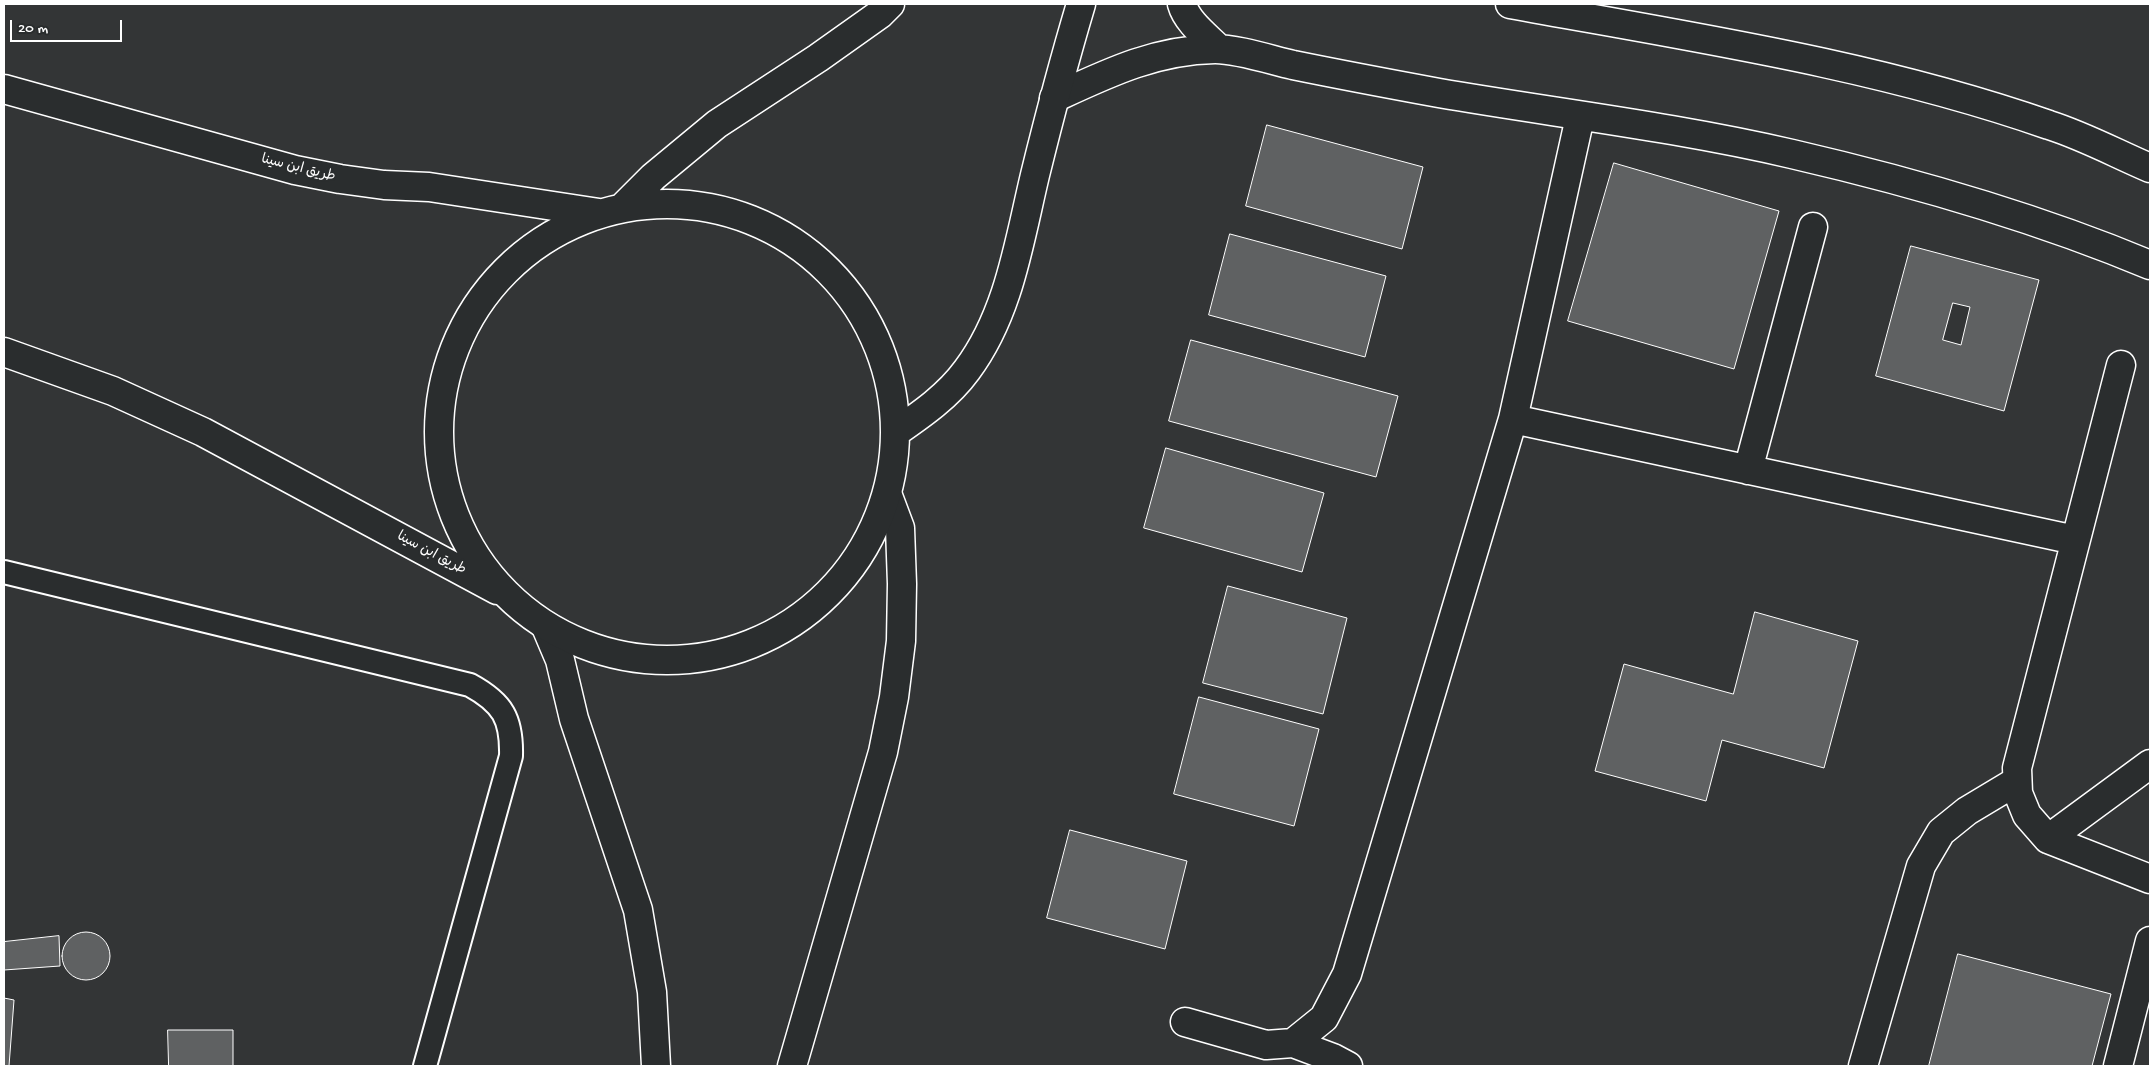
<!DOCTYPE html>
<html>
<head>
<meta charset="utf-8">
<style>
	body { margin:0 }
	#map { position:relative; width:2154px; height:1070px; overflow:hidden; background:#333536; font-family:"Gochi Hand",sans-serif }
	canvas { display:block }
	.frame { position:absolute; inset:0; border:5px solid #fff; pointer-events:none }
	.scale { position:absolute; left:10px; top:20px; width:112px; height:22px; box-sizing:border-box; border:2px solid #fff; border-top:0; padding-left:6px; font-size:15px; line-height:18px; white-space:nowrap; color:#fff; -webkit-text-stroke:4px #2a2d2e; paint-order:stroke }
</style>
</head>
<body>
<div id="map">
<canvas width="2154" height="1070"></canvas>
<div class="frame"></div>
<div class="scale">20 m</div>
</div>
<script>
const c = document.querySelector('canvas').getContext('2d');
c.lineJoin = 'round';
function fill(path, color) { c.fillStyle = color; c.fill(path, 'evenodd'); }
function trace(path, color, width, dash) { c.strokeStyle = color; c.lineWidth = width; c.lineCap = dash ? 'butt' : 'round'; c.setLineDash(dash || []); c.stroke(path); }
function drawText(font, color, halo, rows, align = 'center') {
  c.font = font + ' "Gochi Hand","Playpen Sans Arabic",sans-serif'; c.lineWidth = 4.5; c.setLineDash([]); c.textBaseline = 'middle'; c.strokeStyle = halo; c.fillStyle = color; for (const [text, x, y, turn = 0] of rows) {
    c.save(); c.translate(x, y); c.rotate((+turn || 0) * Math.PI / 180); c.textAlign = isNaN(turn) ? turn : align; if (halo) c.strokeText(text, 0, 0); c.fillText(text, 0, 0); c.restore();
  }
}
const building = new Path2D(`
	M1267 125 1423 167 1402 249 1246 206Z
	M1614 163 1779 211 1734 369 1568 321Z
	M1230 234 1386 276 1365 357 1209 315Z
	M1911 246 2039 280 2004 411 1876 376ZM1953 303 1970 307 1961 345 1943 340Z
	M1191 340 1398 396 1376 477 1169 421Z
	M1166 448 1324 493 1302 572 1144 528Z
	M1228 586 1347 618 1323 714 1203 683Z
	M1755 612 1858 641 1824 768 1722 740 1706 801 1595 771 1624 664 1733 694Z
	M1199 697 1319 729 1294 826 1174 794Z
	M1070 830 1187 861 1165 949 1047 918Z
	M62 956a24 24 0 1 1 48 0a24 24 0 1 1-48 0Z
	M59 936 60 966 4 970V942Z
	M1958 954 2111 994 2092 1066H1929Z
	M4 998 14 1000 9 1066H4Z
	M168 1030H233V1066H169Z`);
const lane = new Path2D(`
	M4 572 470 685C503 703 512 719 511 756L425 1066`);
const street = new Path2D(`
	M1182 4C1187 22 1206 36 1219 49
	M1510 4C1691 37 1874 64 2049 125 2084 136 2117 154 2150 168
	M1054 98C1108 73 1155 50 1215 49 1238 49 1271 60 1293 65 1342 75 1390 84 1439 93 1556 113 1676 127 1792 154 1913 182 2035 217 2150 265
	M2121 365 2017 768 2018 793 2027 815 2048 839 2150 879
	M1513 419 2075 540
	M1748 470 1813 227
	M2048 839 2150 764
	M1185 1022 1266 1045 1293 1043 1324 1018 1347 974 1513 419 1580 117
	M1293 1043 1333 1058 1348 1066
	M1863 1066 1921 866 1941 832 1967 811 2017 781
	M2118 1066 2150 941`);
const secondary = new Path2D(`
	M546 627 560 660 574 719 638 910 652 992 656 1066
	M792 1066 883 752 894 697 901 641 902 584 900 528 888 496`);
const primary = new Path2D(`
	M4 89 295 170 340 179 384 185 429 187 599 213
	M439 432a228 228 0 1 1 456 0a228 228 0 1 1-456 0Z
	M624 206 653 177 717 124 818 58 880 14 890 4
	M4 352 113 391 203 432 497 590
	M896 432C922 414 948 396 967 370 1009 314 1019 242 1035 175 1049 118 1064 61 1081 4`);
const streetNames = [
	["طريق ابن سينا",298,169,14],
	["طريق ابن سينا",431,554,28]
];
fill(building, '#5f6162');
trace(building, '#fff', 1);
trace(lane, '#fff', 26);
trace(street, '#fff', 31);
trace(secondary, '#fff', 31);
trace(primary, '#fff', 31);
trace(lane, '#2a2d2e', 22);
trace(street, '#2a2d2e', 28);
trace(secondary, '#2a2d2e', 28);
trace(primary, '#2a2d2e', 28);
drawText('14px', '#fff', '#2a2d2e', streetNames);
</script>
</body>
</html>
